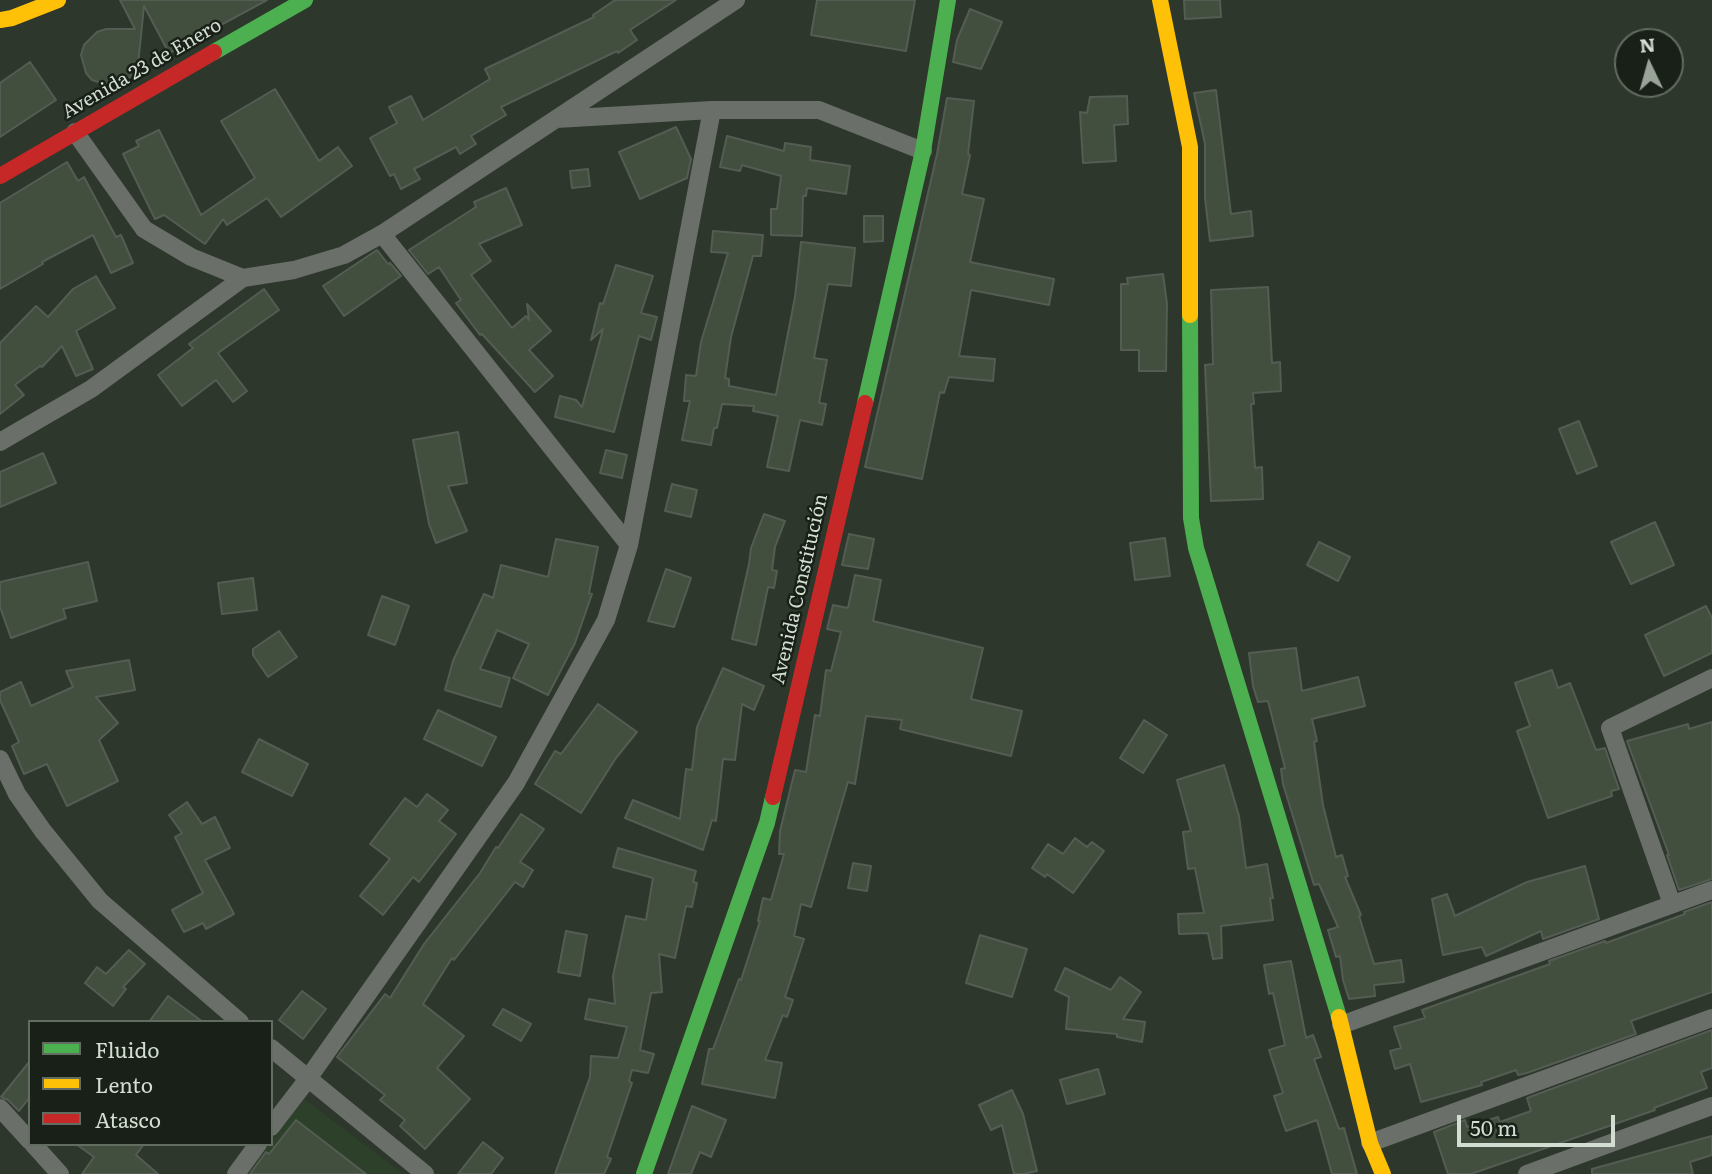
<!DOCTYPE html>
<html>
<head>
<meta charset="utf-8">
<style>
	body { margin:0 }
	#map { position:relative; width:1712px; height:1174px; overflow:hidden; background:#2e372c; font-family:Literata,serif }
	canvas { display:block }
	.legend { position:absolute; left:28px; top:1020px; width:245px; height:126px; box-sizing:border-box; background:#182017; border:2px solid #636c61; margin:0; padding:9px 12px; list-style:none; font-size:21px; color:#d3ddd1 }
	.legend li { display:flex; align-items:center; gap:14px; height:35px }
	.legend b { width:35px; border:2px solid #636c61 }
	.north { position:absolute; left:1614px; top:28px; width:70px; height:70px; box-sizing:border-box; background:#182017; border:2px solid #636c61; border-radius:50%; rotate:355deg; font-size:19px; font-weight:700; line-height:28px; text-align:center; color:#d3ddd1 }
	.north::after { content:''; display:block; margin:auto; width:24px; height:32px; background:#99a397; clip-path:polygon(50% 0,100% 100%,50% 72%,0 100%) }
	.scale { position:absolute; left:1457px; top:1115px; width:158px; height:32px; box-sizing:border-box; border:4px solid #d3ddd1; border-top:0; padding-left:9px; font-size:21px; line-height:24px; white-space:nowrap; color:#d3ddd1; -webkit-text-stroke:5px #182017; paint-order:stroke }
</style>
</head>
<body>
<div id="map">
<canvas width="1712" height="1174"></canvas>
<ul class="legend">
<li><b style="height:9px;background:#4caf50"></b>Fluido</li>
<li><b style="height:9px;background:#ffc107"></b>Lento</li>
<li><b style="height:9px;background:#c62828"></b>Atasco</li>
</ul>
<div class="north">N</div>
<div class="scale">50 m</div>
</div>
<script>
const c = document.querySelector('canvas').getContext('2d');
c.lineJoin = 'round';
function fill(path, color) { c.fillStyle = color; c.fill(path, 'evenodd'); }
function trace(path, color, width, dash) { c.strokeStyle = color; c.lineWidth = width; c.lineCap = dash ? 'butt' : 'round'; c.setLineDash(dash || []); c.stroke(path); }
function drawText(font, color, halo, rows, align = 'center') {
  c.font = font + ' Literata,serif'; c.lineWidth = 5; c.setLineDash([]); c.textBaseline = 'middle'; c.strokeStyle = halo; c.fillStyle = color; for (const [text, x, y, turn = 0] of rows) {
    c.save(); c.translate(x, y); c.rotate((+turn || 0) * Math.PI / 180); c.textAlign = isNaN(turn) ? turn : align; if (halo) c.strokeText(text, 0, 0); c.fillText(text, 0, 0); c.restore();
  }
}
const built = new Path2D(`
	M304 1099 403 1174H247Z`);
const building = new Path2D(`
	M120 0H267L169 53 144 6 138 65 128 80 110 86 92 80 86 73 81 55 84 45 97 32 106 29H135Z
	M615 0H676L630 30 637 40 618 53 617 51 501 107 506 115 471 136 476 144 460 154 456 147 414 169 420 179 401 189 394 174 390 176 370 138 397 123 389 107 411 96 423 120 490 79 485 69 594 17 593 15Z
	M817 0H915L906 51 811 35Z
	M1184 0H1220L1221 17 1185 19Z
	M970 9 1002 22 981 69 953 62 957 40Z
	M30 62 56 100 0 137V83Z
	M275 89 319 161 338 147 352 166 281 217 267 198 227 225 223 219 205 244 164 215 155 219 123 154 139 146 136 141 159 130 201 215 255 178 221 121Z
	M1216 90 1231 214 1251 211 1253 236 1210 241 1205 198V144L1194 93Z
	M1127 96 1128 124 1114 125 1116 161 1083 163 1080 112 1087 113 1090 97Z
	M947 98 974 101 968 154 970 155 962 194 984 199 970 262 1054 279 1049 305 971 290 959 356 995 359 993 381 949 377 944 393 940 392 922 479 865 467 937 154Z
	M676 127 691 159 687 178 640 199 619 152Z
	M727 136 784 151 785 143 811 147 810 160 850 166 846 194 807 188 806 196H803L802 236 771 235V209H777L781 176 742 165 740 171 720 167Z
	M67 162 78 181 84 177 116 237 121 235 133 263 111 273 93 235 42 262 43 264 0 289V203Z
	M588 169 590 186 572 188 570 171Z
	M506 188 522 225 479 244 491 261 471 275 512 328 526 316 529 320 527 304 551 331 529 350 553 376 535 392 482 334 480 335 456 303 461 300 439 267 428 274 409 250 476 207 474 202Z
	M864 216H883V241L864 242Z
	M713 231 763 235 761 256H753L731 337 725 378 729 379V386L776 395 795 297 801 242 855 248 851 286 828 284 814 358 827 360 819 403 826 404 822 425 800 420 789 471 767 467 778 416 753 411 754 406 722 404 717 428H714L711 445 682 440 690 401H684L686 375 696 376 701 342 728 253 711 252Z
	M377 250 388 264 390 263 401 276 344 316 323 286Z
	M616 265 653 276 641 313 657 317 651 340 639 336 614 432 555 417 560 396 576 400 582 407 603 329 591 340 600 303 603 304Z
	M1163 274 1167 304 1166 371H1139V350H1121V284H1128L1127 278Z
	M96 276 115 308 76 331 93 369 76 376 62 346 42 367 40 366 15 385 24 395 0 414V343L36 306 48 317 73 289Z
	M1268 287 1272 363 1280 362 1281 391 1253 393 1254 404H1251L1255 468 1262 467 1263 499 1211 501 1205 365 1213 364 1211 290Z
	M264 289 279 310 218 353 247 391 233 402 216 380 182 406 158 375 193 348 189 344Z
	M1579 421 1597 466 1577 474 1559 429Z
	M458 432 467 483 448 486 467 531 436 543 429 524 413 440Z
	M606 450 627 455 622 478 600 473Z
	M43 453 56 483 0 507V472Z
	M672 484 697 490 691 517 665 511Z
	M764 514 785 521 775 547 772 570 777 571 774 588 768 587 756 645 732 639 749 564 751 548Z
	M1655 522 1674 565 1631 584 1611 542Z
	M849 534 874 539 868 569 842 565Z
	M1165 538 1170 576 1135 580 1130 543Z
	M556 539 598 547 589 593 592 594 575 643 548 695 513 678 529 644 497 630 480 669 510 678 501 707 445 690 453 661 484 594 493 598 501 565 548 577Z
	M1319 542 1350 557 1338 581 1307 565Z
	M88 562 97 601 63 609 66 618 11 638 0 607V582Z
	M666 569 691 578 674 627 648 621Z
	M855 575 881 580 873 621 983 648 971 699 1022 711 1011 756 900 729 902 720 866 716 855 784 848 782 811 907 801 904 794 936 804 939 785 997 793 1000 787 1017 783 1015 765 1060 782 1063 775 1098 702 1084 709 1049H713L739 979 741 980 760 921H758L763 898 771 900 784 854H779L780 831 795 770 806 772 815 715 820 716 826 670 831 671 841 632 827 629 833 605 848 608Z
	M253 578 257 610 222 614 218 583Z
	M382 596 409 606 395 645 368 635Z
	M1706 606 1712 618V653L1664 676 1645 635Z
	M279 631 297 657 268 677 253 655V649Z
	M1296 648 1302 691 1358 677 1365 706 1312 719 1317 741 1314 742 1323 805 1336 857 1342 855 1348 876 1345 877 1361 915 1359 916 1374 964 1401 960 1404 982 1374 985 1375 996 1349 999 1343 980 1340 956 1336 957 1328 930 1338 927 1319 884 1314 885 1283 784 1281 769 1285 768 1268 701 1258 702 1253 686 1249 653Z
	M129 660 135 690 96 697 118 723 99 740 118 781 67 806 47 764 24 774 12 746 19 742 0 700V692L21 682 31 706 73 687 66 671Z
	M723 668 764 686 754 710 742 704 735 760 723 759 716 821 712 820 703 850 625 818 633 800 680 819 686 769 692 770 697 727Z
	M1552 670 1558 688 1570 683 1596 750 1605 748 1619 789 1611 791 1612 796 1548 818 1517 731 1530 726 1515 683Z
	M598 704 637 732 616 758 581 813 535 784 555 751 561 754Z
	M438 710 496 737 482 766 424 739Z
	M1144 720 1167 735 1143 773 1120 758Z
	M1712 722V879L1679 890 1667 855H1669L1627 741 1688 724 1689 729Z
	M259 739 308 764 292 796 242 772Z
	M1224 765 1239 816 1246 868 1267 864 1273 898H1270L1273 920 1221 926 1222 958 1213 959 1208 933 1179 934 1178 914 1204 913 1195 868 1188 869 1183 832 1191 831 1177 780Z
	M427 794 448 810 439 821 456 834 419 882 413 877 383 915 360 896 390 859 370 844 405 798 417 807Z
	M187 802 202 824 215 817 230 848 205 860 234 914 206 929 203 923 184 932 172 910 203 893 175 837 182 833 169 815Z
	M521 814 544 829 520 862 533 870 523 887 515 882 454 960 452 958 423 1004 464 1036 437 1068 470 1099 425 1149 400 1126 405 1120 380 1100 385 1095 337 1057 385 994 390 998 424 944 480 873 496 847 498 848Z
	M1075 838 1087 847 1092 842 1104 851 1073 893 1047 874 1045 877 1032 868 1048 844 1063 854Z
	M618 848 696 871 693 882 697 883 692 907 686 906 675 958 659 954 662 992 651 993 640 1050 654 1054 648 1073 632 1070 629 1081 632 1083 607 1157 611 1159 604 1174H555L590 1077 591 1056 618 1058 627 1027 585 1019 589 999 615 1004 613 976 626 916 646 920 653 878 613 867Z
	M853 863 871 866 867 891 848 888Z
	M1585 866 1599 919 1543 939 1541 931 1486 956 1482 947 1443 955 1432 899 1447 894 1455 916 1527 882Z
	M1712 902V992L1631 1021 1636 1034 1527 1073 1518 1075 1516 1070 1481 1082 1482 1085 1421 1102 1410 1064 1395 1069 1390 1051 1401 1048 1394 1027 1425 1018 1422 1010 1550 964 1549 961 1605 941 1606 943 1685 914 1684 912Z
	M566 931 587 935 580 976 558 972Z
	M980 935 1027 949 1012 997 966 983Z
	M129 950 145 964 123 987 126 989 113 1006 85 983 97 967 106 974Z
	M1291 961 1306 1038 1313 1035 1321 1057 1314 1059 1339 1129 1344 1128 1357 1174H1332L1317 1120 1286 1131 1274 1096 1283 1093 1269 1050 1285 1045 1273 993 1269 994 1264 965Z
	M1065 968 1111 990 1120 977 1141 992 1123 1019 1145 1022 1142 1042 1117 1037V1034L1066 1029 1069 997 1055 990Z
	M302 991 326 1009 303 1039 279 1020Z
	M168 996 203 1022H149Z
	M503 1009 531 1024 521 1041 493 1025Z
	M1712 1030V1068L1701 1072 1707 1088 1654 1108 1655 1110 1471 1174H1448L1434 1132 1465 1120 1467 1127 1498 1117 1500 1122 1531 1111 1527 1098Z
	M30 1061V1097L19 1111 8 1100 1 1097Z
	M1098 1069 1105 1094 1067 1104 1060 1080Z
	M1012 1090 1023 1114 1037 1171 1023 1174H1014L1002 1125 991 1130 979 1105Z
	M692 1106 726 1120 711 1157 700 1152 691 1174H668Z
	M296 1120 366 1174H250L266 1152 269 1154Z
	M1712 1136V1155L1690 1162 1693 1174H1592V1169Z
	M483 1142 503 1158 491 1174H458Z
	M76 1144H144L136 1155 158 1174H82L94 1157Z`);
const street = new Path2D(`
	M556 119 712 110H819L923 151
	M75 132 144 229 191 257 243 278 294 270 344 255 382 234 736 0
	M382 234 629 545
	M0 442 91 389 243 278
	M0 759 17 794 43 831 100 901 240 1022
	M1672 904 1610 728 1712 678
	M1341 1025 1712 890
	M271 1048 425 1174
	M0 1108 30 1141
	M271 1127 307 1080 516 783 606 620 629 545 712 110
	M1370 1143 1712 1018
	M33 1144 60 1174
	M236 1174 258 1144
	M1527 1174 1712 1106`);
const fast = new Path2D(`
	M214 52 305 0
	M1190 315 1191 518 1196 548 1339 1017
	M865 403 923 151 948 0
	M644 1174 767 823 773 797`);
const slow = new Path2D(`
	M1160 0 1190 147V315
	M0 20 12 18 58 0
	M1339 1017 1370 1143 1383 1174`);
const jam = new Path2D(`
	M0 176 214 52
	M773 797 865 403`);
const streetNames = [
	["Avenida 23 de Enero",142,69,-30],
	["Avenida Constitución",800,589,-77]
];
fill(built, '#2d412a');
fill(building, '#424f3f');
trace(building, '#545c53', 2);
trace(street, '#6a6f6a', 18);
trace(fast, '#4caf50', 16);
trace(slow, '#ffc107', 16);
trace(jam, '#c62828', 16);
drawText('19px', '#d3ddd1', '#182017', streetNames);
</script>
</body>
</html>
